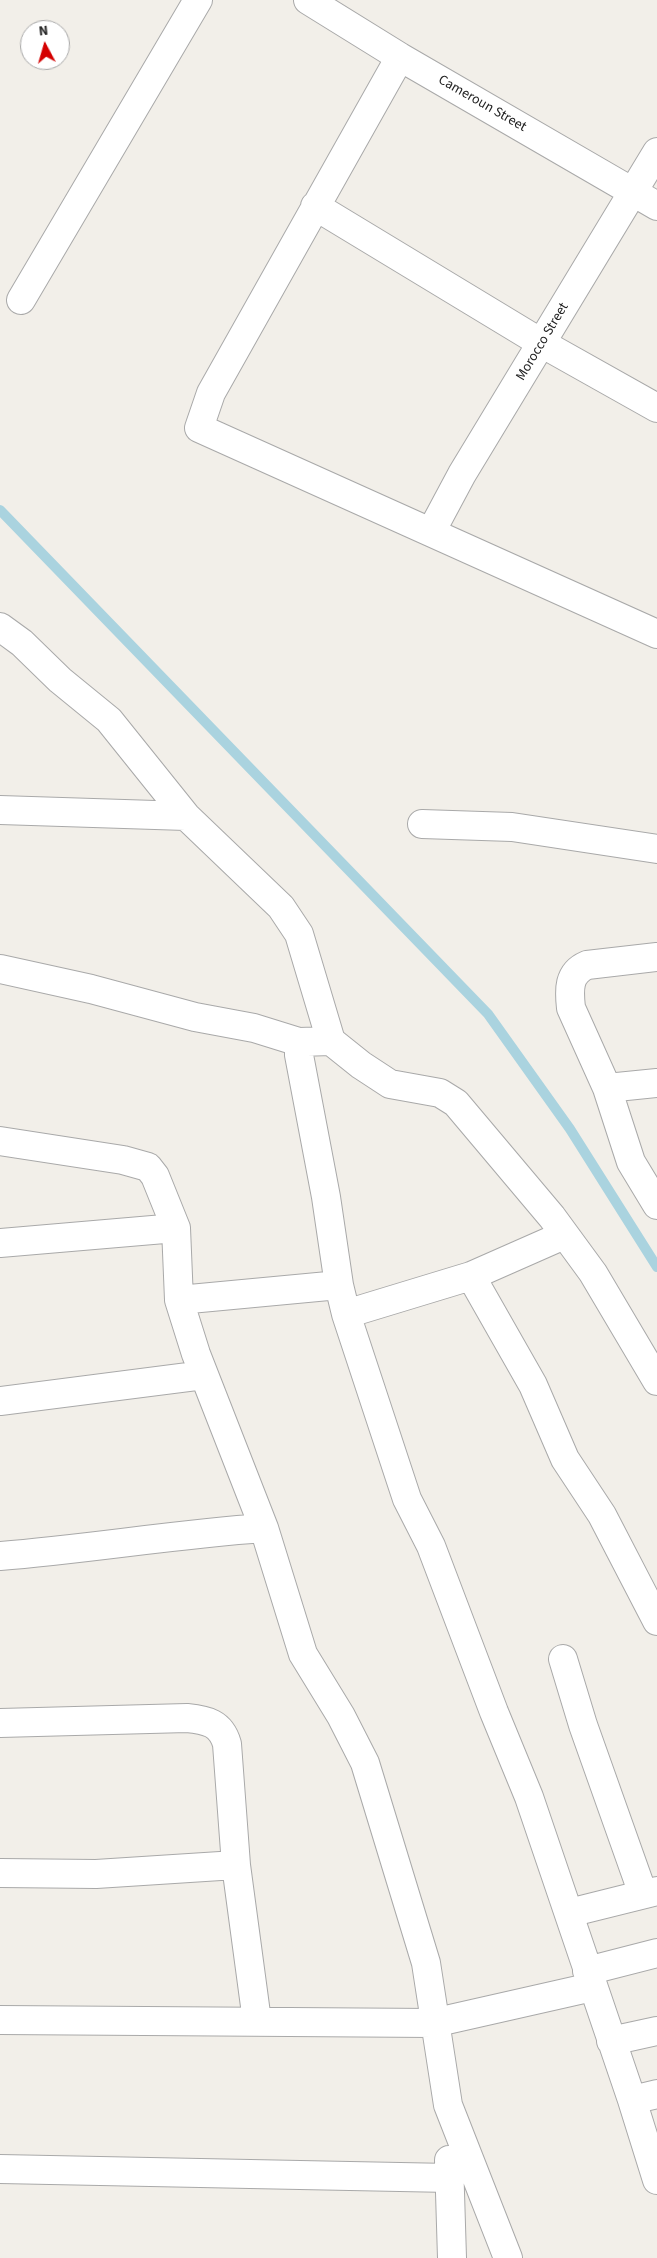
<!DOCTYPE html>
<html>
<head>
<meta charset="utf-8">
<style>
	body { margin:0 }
	#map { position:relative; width:657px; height:2258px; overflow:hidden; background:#f2efe9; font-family:"Source Sans 3",sans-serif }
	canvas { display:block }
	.north { position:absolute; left:20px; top:20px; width:50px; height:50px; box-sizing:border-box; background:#fff; border:1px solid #a7a7a7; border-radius:50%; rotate:354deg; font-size:14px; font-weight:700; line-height:20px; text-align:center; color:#222 }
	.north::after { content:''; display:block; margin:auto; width:18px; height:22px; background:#d40000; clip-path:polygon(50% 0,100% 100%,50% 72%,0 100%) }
</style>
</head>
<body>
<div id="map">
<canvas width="657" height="2258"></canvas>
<div class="north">N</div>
</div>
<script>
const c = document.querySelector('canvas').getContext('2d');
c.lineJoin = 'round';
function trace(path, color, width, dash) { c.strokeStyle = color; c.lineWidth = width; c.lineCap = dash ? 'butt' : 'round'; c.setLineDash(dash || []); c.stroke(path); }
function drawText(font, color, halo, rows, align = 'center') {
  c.font = font + ' "Source Sans 3",sans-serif'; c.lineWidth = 5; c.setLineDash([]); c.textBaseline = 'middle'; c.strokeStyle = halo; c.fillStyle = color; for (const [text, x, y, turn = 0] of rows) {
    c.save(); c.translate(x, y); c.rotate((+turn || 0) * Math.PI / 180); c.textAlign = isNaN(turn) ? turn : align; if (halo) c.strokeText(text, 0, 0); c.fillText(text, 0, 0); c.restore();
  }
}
const stream = new Path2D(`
	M0 510 488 1014 570 1129 657 1267`);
const minor = new Path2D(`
	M308 0 400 57 657 206
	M400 57 211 393 199 428 657 634
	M315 206 543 344 657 408
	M21 300 198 0
	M431 532 462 474 657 152
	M0 627 22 643 60 680 109 720 186 816 281 907 299 934 331 1041 361 1065 390 1084 440 1093 456 1103 552 1217 593 1273 657 1381
	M0 810 186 816
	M422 824 512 827 657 849
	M657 957 587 965C568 973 569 990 571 1008L607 1088 631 1162 657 1205
	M0 969 91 989 195 1017 254 1028 299 1042 331 1041
	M299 1042V1055L326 1197 339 1285
	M607 1088 657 1083
	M0 1141 123 1160 148 1167 155 1176 176 1228 179 1300 339 1285 346 1314 407 1499 431 1546 494 1712 529 1797 632 2100 657 2180
	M564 1235 471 1276 533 1385 565 1459 602 1515 657 1621
	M0 1243 176 1228
	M179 1300 196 1354 264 1528 303 1654 341 1716 365 1763 426 1963 448 2105 508 2258
	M346 1314 471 1276
	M0 1401 204 1375
	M0 1556C88 1549 176 1534 264 1528
	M563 1659 583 1725 643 1894
	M0 1723 187 1718C207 1720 221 1723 227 1744L236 1865 257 2021
	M0 1873 96 1874 236 1865
	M569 1913 657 1891
	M587 1971 657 1953
	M0 2020 433 2023 592 1987
	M611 2041 657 2031
	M632 2100 657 2094
	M449 2160 452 2258
	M0 2169 450 2178`);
const streetNames = [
	["Cameroun Street",482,104,30],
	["Morocco Street",543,342,-59]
];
trace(stream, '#aad3df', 10);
trace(minor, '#a9a9a9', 30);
trace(minor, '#fff', 28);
drawText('14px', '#222', '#fff', streetNames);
</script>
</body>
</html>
